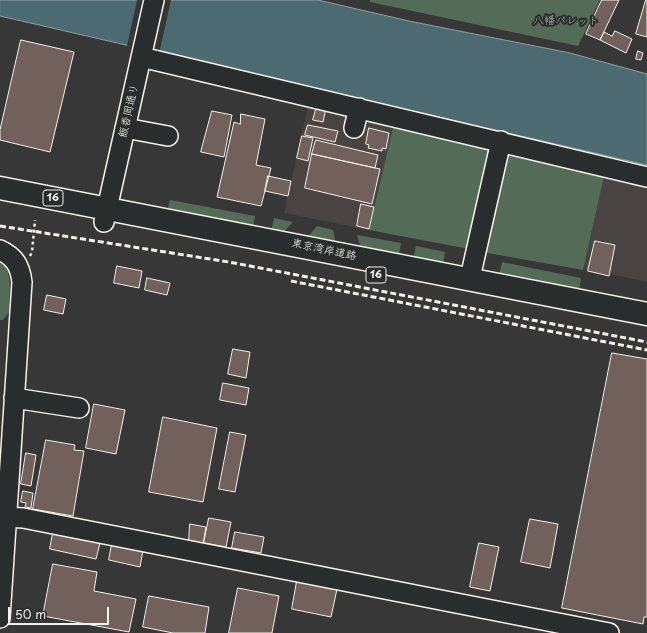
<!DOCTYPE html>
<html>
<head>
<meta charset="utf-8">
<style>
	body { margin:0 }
	#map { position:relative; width:647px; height:633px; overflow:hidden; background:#383737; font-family:"Playpen Sans",sans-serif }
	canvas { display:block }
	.scale { position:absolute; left:8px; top:607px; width:101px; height:18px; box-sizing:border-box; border:2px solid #f4f1e8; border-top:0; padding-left:5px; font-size:12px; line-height:14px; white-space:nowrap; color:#f4f1e8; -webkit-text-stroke:3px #2a2d2e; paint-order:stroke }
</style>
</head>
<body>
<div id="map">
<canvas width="647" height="633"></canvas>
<div class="scale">50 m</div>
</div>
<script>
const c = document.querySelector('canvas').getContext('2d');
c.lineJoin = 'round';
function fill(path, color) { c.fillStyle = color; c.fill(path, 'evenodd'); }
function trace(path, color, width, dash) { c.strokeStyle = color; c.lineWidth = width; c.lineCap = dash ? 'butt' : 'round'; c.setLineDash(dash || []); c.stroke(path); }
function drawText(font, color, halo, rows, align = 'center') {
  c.font = font + ' "Playpen Sans","Klee One",sans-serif'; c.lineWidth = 4; c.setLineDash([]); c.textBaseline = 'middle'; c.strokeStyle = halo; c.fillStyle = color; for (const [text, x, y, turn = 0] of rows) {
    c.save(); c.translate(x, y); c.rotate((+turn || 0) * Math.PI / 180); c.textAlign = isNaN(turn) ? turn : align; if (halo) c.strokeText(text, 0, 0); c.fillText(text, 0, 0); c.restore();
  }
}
const built = new Path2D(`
	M309 103 394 123 369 230 284 213Z
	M605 172 647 182V282L610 274 609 276 583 270Z`);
const green = new Path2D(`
	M370 0H600L578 46 370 2Z
	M394 123 487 144 493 152 469 249 369 230Z
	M513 150 605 172 583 270 482 252 503 157Z
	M170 200 255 216 253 227 167 211Z
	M274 218 293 222 283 233 271 231Z
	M317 226 333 230 336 244 307 238Z
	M357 235 401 243 399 256 361 248Z
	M416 246 445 252 443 265 413 259Z
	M502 262 581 278 579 291 499 276Z
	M0 263 7 268 10 283 9 312 3 320H0Z`);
const water = new Path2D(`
	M0 0H318L409 21 570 53 647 74V165L0 16Z`);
const pier = new Path2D(`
	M137 0H171L159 54 127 46Z`);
const building = new Path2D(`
	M602 0H619L600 40 586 34Z
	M646 0H647V37L636 34Z
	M615 31 632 39 626 53 600 40 604 32 612 36Z
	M21 40 74 52 50 152 0 140V130Z
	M638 51 643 53 641 60 636 59Z
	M317 106 326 108 323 122 313 120Z
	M212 111 232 115 224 157 201 152Z
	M241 114 265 119 256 165 271 168 261 206 217 197 234 122 240 124Z
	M308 125 338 131 335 142 305 135Z
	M369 128 389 133 386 149 382 148V151L368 148 369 145 366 144Z
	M302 136 313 138 308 161 297 158Z
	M316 140 378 155 375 168 312 154Z
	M312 154 380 169 372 204 305 188Z
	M268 176 291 181 288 196 265 191Z
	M361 204 374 207 369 229 357 226Z
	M595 241 615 245 609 276 588 271Z
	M117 266 142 271 139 288 114 283Z
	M147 278 170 283 167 295 145 290Z
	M47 295 66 299 63 314 44 310Z
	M233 349 250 352 246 378 228 374Z
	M612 353 647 359V617H644L643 624 562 608Z
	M223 383 249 388 246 405 220 400Z
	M94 404 125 410 116 454 86 448Z
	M163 417 217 428 203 502 149 492Z
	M230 432 246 435 235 492 219 489Z
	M46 440 75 445 74 450 84 451 73 516 33 509Z
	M26 453 36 455 31 486 21 484Z
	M23 491 33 493 31 508 25 507 26 503 21 502Z
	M209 518 231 522 226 547 204 543Z
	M530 519 558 524 550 568 521 562Z
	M190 524 206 527 203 544 189 541Z
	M235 532 264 537 261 553 232 548Z
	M53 533 100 543 96 559 50 549Z
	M479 543 499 547 490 591 470 587Z
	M112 544 143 550 140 567 109 560Z
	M53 564 97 572 94 591 136 599 129 632 43 616Z
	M297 581 337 589 331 617 292 609Z
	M238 588 279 596 272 633H229Z
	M149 596 209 607 205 633H173L143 627Z`);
const path = new Path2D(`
	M30 256 32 252 35 220`);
const minor = new Path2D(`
	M141 57 647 177
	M125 128 168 136
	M354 128 359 108
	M104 222 154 0
	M0 250C15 257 20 266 22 282L0 618
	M470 278 501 141
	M14 398 79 408
	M7 517 23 518 609 633`);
const highway = new Path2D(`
	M0 188 647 314`);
const rail = new Path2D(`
	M0 226 229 262 647 342
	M291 281 647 350`);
const shields = [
	[53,198,20],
	[376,275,20]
];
const shieldNames = [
	["16",53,198],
	["16",376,275]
];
const parkNames = [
	["八幡パレット",566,21]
];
const streetNames = [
	["飯香岡通り",129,111,-77],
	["東京湾岸道路",324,250,12]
];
fill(built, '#494342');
fill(green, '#546b57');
fill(water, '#4d6971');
trace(water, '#909fa1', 1);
fill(pier, '#383737');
fill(building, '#72605c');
trace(building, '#f4f1e8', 1);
trace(minor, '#f4f1e8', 22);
trace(highway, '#f4f1e8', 25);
trace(path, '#f4f1e8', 2.5, [3, 3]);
trace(minor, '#2a2d2e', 19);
trace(highway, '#2a2d2e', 22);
trace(rail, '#f4f1e8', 3, [6, 3]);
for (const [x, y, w] of shields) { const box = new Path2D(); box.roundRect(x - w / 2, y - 8, w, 16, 3); c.fillStyle = '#2a2d2e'; c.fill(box); trace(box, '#f4f1e8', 1); }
drawText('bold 10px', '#f4f1e8', null, shieldNames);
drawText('11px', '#acb5a7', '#2a2d2e', parkNames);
drawText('11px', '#f4f1e8', '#2a2d2e', streetNames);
</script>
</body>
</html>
